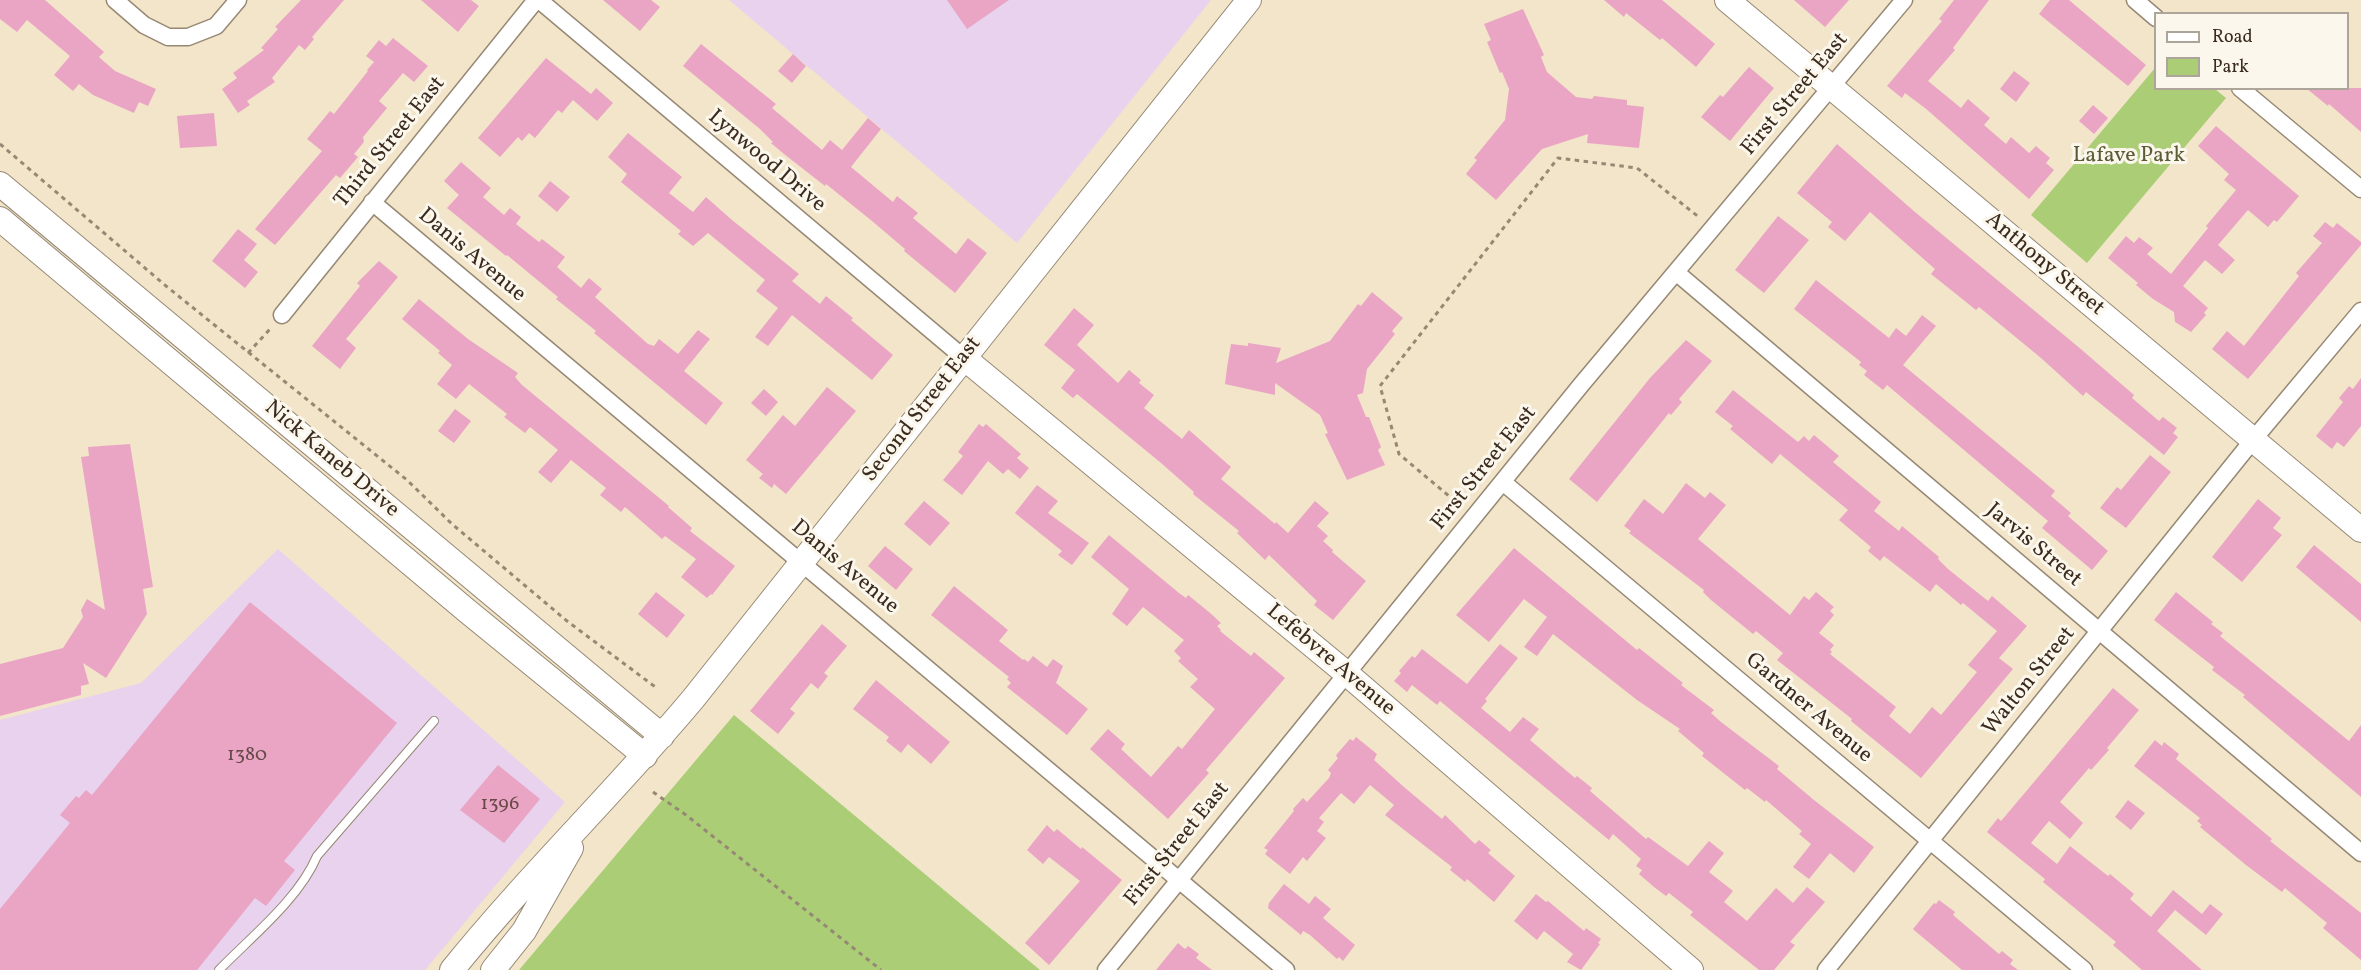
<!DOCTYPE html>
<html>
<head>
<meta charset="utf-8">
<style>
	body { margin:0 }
	#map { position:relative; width:2361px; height:970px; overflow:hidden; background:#f2e5c9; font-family:Vollkorn,serif }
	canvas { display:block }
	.legend { position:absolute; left:2154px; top:12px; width:195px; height:78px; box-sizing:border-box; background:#fbf7ec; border:2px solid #aea59a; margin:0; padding:8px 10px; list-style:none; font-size:18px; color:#3b2a1e }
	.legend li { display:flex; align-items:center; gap:12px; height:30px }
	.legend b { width:30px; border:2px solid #aea59a }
</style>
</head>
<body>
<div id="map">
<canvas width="2361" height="970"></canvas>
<ul class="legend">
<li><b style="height:8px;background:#fff"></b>Road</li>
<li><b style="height:16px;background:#aacd76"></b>Park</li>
</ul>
</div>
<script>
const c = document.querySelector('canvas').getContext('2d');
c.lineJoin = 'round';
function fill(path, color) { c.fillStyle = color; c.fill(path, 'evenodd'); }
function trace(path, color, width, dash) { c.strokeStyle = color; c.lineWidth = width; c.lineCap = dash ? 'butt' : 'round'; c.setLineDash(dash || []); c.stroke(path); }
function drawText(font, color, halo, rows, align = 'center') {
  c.font = font + ' Vollkorn,serif'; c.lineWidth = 6; c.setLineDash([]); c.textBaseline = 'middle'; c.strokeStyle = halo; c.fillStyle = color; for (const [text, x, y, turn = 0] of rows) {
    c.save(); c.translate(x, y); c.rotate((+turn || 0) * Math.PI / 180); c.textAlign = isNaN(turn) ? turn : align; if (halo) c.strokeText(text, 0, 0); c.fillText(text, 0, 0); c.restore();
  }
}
const built = new Path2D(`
	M729 0H1211L1017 243Z
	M278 549 565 802 425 970H0V720L141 683Z`);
const green = new Path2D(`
	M2155 68 2156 88 2215 89 2226 98 2087 263 2031 215Z
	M734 715 1040 970H519Z`);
const building = new Path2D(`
	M0 0H45L104 52 99 57 115 71 156 89 148 106 139 102 134 113 93 95 79 84 73 91 54 75 70 56 27 20 17 32 0 19Z
	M301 0H344L312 37 314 39 305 50 299 45 272 78 275 82 247 101 250 105 238 113 222 89 237 78 233 73 264 50 261 48 278 29 275 27Z
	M421 0H471L479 6 458 32Z
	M603 0H651L660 7 640 31Z
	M947 0H1009L967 29Z
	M1604 0H1662L1715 44 1696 67 1662 38 1660 40 1626 13 1624 17Z
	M1794 0H1849L1825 27Z
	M1954 0H1989L1953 48 1955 50 1928 81 1961 108 1968 99 1990 118 1984 125 2006 144 2011 137 2029 153 2036 146 2050 158 2046 163 2054 170 2029 199 1925 108 1905 93 1902 98 1887 86 1942 21 1939 19Z
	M2050 0H2069L2146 65 2128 86 2039 14Z
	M1523 9 1544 55 1541 57 1547 72 1576 97 1592 99 1594 96 1627 100V105L1644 107 1641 132 1639 148 1587 143 1588 134 1542 149 1496 200 1466 174 1477 160 1474 158 1505 120 1509 89 1502 72 1500 73 1487 42 1491 40 1484 24Z
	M393 38 428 66 414 82 403 73 379 101 387 108 363 137 364 142 354 154 358 157 340 178 336 175 275 245 255 229 322 151 307 139 330 111 334 114 368 71 367 70 374 62 366 56 379 40 386 46Z
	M701 44 776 104 772 108 822 150 830 140 842 150 868 118 881 129 851 167 893 202 897 196 918 213 913 218 956 254 968 238 987 253 955 293 904 251 905 249 872 221 826 184 825 186 784 154 771 143 773 142 760 129 683 66Z
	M793 54 806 66 792 83 778 71Z
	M546 58 591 94 596 88 613 103 597 121 573 100 562 113 558 110 535 138 529 133 522 141 518 137 500 157 478 138Z
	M1749 67 1774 88 1730 141 1701 117 1720 95 1723 97Z
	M2014 71 2030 83 2016 102 2000 89Z
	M2306 88H2361V132L2329 104 2328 106Z
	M2093 105 2108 118 2094 134 2079 121Z
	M214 113 217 146 180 148 177 116Z
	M2216 126 2299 196 2277 222 2274 220 2268 227 2248 210 2218 245 2235 260 2222 274 2205 260 2183 286 2208 308 2204 313 2206 315 2191 332 2175 322 2174 312 2153 299 2136 285 2138 283 2108 258 2126 236 2134 243 2139 237 2153 248 2147 254 2171 274 2208 228 2206 226 2236 190 2224 180 2229 174 2198 146Z
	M628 133 682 177 669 193 693 212 706 197 732 220 799 274 792 281 820 304 826 296 853 318 851 320 893 355 872 380 792 315 768 346 755 337 778 308 756 291 765 280 708 233 693 246 678 234 681 231 621 182 627 174 608 157Z
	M1837 144 1915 212 2082 350 2134 395 2132 398 2159 421 2163 417 2177 428 2173 433 2178 437 2164 455 2086 392 2083 396 2041 358 1979 307 1976 310 1931 274 1935 269 1870 212 1845 241 1828 227 1832 222 1797 193Z
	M461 162 491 188 483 197 504 215 510 208 521 217 516 224 539 242 542 239 565 257 557 267 581 288 589 278 602 289 595 297 648 344 654 346 659 339 678 354 698 330 710 339 684 371 723 403 706 425 594 333 596 331 556 299 558 297 507 255 506 256 447 208 459 195 444 181Z
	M550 181 570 197 557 212 538 196Z
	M1778 216 1809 240 1764 293 1735 270Z
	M2325 222 2333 228 2337 223 2361 242V245L2248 379 2212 349 2227 331 2244 346 2299 276 2296 273 2322 243 2313 236Z
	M238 229 257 244 244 260 258 272 245 288 212 261Z
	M379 261 398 277 346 339 356 348 340 369 312 346 360 286 357 283Z
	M1816 280 1889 338 1896 328 1906 336 1922 315 1936 326 1903 365 2055 491 2051 496 2071 513 2068 516 2108 551 2092 570 2042 528 2048 521 1887 385 1883 390 1864 375 1867 371 1859 365 1861 362 1794 309Z
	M1372 292 1403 318 1392 331 1395 334 1367 369 1363 393 1357 395 1366 417H1369L1381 447 1378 450 1385 465 1347 480 1325 434 1328 433 1320 415 1275 383V395L1225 384 1227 368 1231 344 1248 346V343L1281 348 1276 363 1330 341 1358 304 1361 306Z
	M419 299 468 339 518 373 515 377 522 385 669 506 668 507 692 528 690 531 735 566 712 595 711 594 707 598 681 577 696 559 665 536 662 539 625 507 621 512 600 495 606 488 571 460 551 483 538 472 558 450 530 427 525 433 504 417 507 414 469 384 456 399 437 384 452 365 438 353 440 351 402 319Z
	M1074 308 1094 325 1077 345 1118 383 1129 370 1141 380 1139 383 1154 395 1144 408 1182 439 1189 430 1231 467 1221 479 1275 524 1276 522 1288 533 1315 501 1329 513 1317 526 1328 536 1323 541 1333 550 1332 552 1366 581 1333 620 1314 605 1317 601 1269 555 1265 560 1237 533 1239 531 1193 494 1194 492 1161 463 1077 394 1073 398 1061 388 1075 370 1044 345Z
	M1686 340 1712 361 1679 399 1682 402 1671 415 1669 413 1597 502 1569 479 1650 378Z
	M2361 378V426L2344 447 2337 442 2332 449 2316 436 2343 402 2339 398 2349 386 2353 389Z
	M827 387 856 411 786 494 774 484 772 488 759 478 763 474 746 460 783 415 795 426Z
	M764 389 778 402 766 416 751 403Z
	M1733 390 1798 442 1804 436 1809 441 1814 435 1839 456 1833 462 1881 502 1874 511 1899 531 1902 526 1939 557 1938 559 1948 569 1988 601 1992 596 2027 626 1999 658 2013 669 1921 778 1851 721 1852 719 1777 660 1783 653 1756 631 1753 634 1711 600 1703 592 1704 590 1629 533 1631 531 1624 526 1644 499 1663 514 1686 483 1705 498 1710 492 1726 505 1698 539 1790 615 1804 596 1809 600 1816 592 1834 607 1830 611 1834 615 1819 633 1834 645 1830 650 1832 652 1830 654 1896 707 1889 716 1910 734 1932 707 1941 715 1977 672 1968 665 1997 631 1963 603 1961 605 1936 584 1930 592 1884 556 1880 561 1868 551 1871 547 1839 520 1848 510 1780 454 1772 464 1730 429 1733 426 1715 412Z
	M455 409 471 421 454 443 438 431Z
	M979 424 983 427 986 424 1021 454 1017 458 1029 468 1020 479 1008 469 1003 474 988 461 962 495 943 480 963 456 958 452Z
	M130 444 153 587 143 589 147 614 106 678 83 663 89 684 81 686V695L0 716V664L63 648 83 617 81 610 87 599 105 610 81 457 89 456 88 447Z
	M2150 455 2171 472 2126 528 2100 508 2117 487 2121 490Z
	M1037 485 1058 501 1048 513 1089 543 1072 565 1058 555 1062 551 1015 513Z
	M2258 499 2281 518 2273 528 2282 535 2242 582 2212 557Z
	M924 501 950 523 930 546 904 524Z
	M1109 535 1179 593 1186 598 1188 595 1209 612 1221 623 1217 626 1221 630 1220 631 1251 656 1254 652 1285 678 1206 770 1209 773 1168 819 1090 749 1108 729 1125 744 1121 749 1151 777 1178 746 1182 749 1215 709 1190 687 1198 679 1178 661 1181 658 1174 651 1184 640 1143 607 1127 626 1112 614 1129 589 1091 557Z
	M2314 545 2361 584V622L2296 567Z
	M885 546 913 569 896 590 868 566Z
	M1514 548 1637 650 1639 648 1683 683 1681 685 1714 710 1711 713 1721 722 1779 766 1777 769 1814 800 1874 847 1854 873 1830 853 1809 879 1793 867 1811 844 1799 834 1802 831 1766 800 1765 802 1747 788 1745 790 1702 756 1704 753 1678 731 1680 729 1637 700 1553 634 1537 656 1524 647 1547 617 1524 599 1489 642 1456 615Z
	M954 586 1008 630 999 641 1023 660 1024 659 1028 662 1033 656 1047 667 1053 659 1063 666 1056 683 1088 709 1067 735 1007 687 1011 683 1007 679 1009 677 931 615Z
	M656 592 685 615 667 638 638 614Z
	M2176 592 2213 622 2211 624 2223 633 2220 636 2349 741 2361 725V797L2243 697 2245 695 2212 670 2214 667 2154 620Z
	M250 602 397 723 284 861 295 870 266 906 255 898 197 970H0V909L70 823 60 815 76 796 79 798 86 790 92 795Z
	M822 624 847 646 824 673 828 676 818 689 811 683 790 709 795 713 778 734 750 711Z
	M1500 644 1518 658 1485 699 1487 701 1481 708 1510 732 1523 717 1539 729 1530 740 1575 778 1577 776 1592 788 1590 791 1646 839 1648 837 1688 866 1709 841 1724 853 1709 872 1733 891 1724 902 1747 921 1776 888 1793 903 1807 887 1825 902 1790 942 1795 945 1774 970H1759L1690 915 1693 912 1669 893 1666 896 1654 887 1639 874 1642 870 1636 866 1641 859 1613 834 1609 840 1440 701 1437 705 1412 685 1407 692 1394 681 1401 673 1399 671 1412 656 1415 658 1422 649 1467 684Z
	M876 680 950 742 931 764 908 744 901 753 886 741 889 737 853 709Z
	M2113 688 2139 710 2107 748 2109 750 2091 770 2089 768 2060 802 2083 823 2070 839 2049 821 2031 843 2057 864 2070 846 2108 876 2110 874 2134 894 2130 899 2151 917 2173 890 2202 914 2210 904 2223 914 2206 935 2175 910 2157 931 2202 970H2142L2113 945 2116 942 2043 882 2045 879 1987 832 1998 818 2001 821 2007 814Z
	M1356 737 1377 754 1374 760 1404 787 1442 819 1445 815 1475 844 1479 840 1491 850 1488 853 1515 876 1494 902 1467 879 1465 882 1450 870 1452 867 1385 815 1394 805 1370 785 1354 804 1341 793 1319 818 1324 822 1317 831 1326 838 1307 861 1303 857 1290 874 1265 854 1268 850 1264 848 1294 811 1293 809 1303 798 1307 802 1329 778 1331 773 1328 770 1338 758 1336 756 1337 754 1350 739 1353 741Z
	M2155 740 2162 746 2164 742 2179 754 2176 759 2272 839 2270 841 2361 913V960L2323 928 2327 923 2285 888 2282 892 2246 865 2200 827 2202 825 2197 821 2200 818 2134 766Z
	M498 765 540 799 504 843 460 810Z
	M2128 800 2145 813 2131 830 2115 817Z
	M1047 825 1054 832 1057 829 1081 849 1082 847 1122 880 1049 965 1025 943 1080 881 1049 857 1043 864 1027 850Z
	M1284 884 1309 904 1315 896 1331 909 1323 918 1355 945 1343 961 1339 957 1337 959 1310 935 1303 931 1301 935 1268 908 1269 903Z
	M1536 894 1546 902 1548 901 1584 931 1586 928 1601 939 1598 943 1600 944 1581 970 1567 962 1573 954 1544 931 1537 940 1514 921Z
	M1939 900 1955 912 1953 915 1999 954 2002 951 2013 960 2010 964 2018 970H1962L1915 931 1913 929 1934 903 1936 904Z
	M1178 943 1185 949 1188 946 1199 954 1196 958 1212 970H1156Z`);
const path = new Path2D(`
	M0 144 166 286 407 480 452 524 567 621 658 689
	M248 353 271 328
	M1462 507 1399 454 1380 386 1558 158 1637 168 1700 218
	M653 792 686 815 881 970`);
const lane = new Path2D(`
	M219 970C251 937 299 899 317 856L434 721`);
const street = new Path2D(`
	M115 0 144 25 168 37H188L216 26 238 0
	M539 0 964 358
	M2135 0 2156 18
	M2240 88 2361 189
	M372 202 1286 970
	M1677 273 2361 853
	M282 315 536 0
	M1504 483 2084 970
	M1106 970 1581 385 1904 0
	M1826 970 2253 440 2361 311`);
const secondary = new Path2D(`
	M1727 0 2361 530
	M0 184 662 736
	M0 219 466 610 645 756
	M964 358 1346 673 1691 970
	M452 970C528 876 615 792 693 699L1249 0
	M493 970 524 931 571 848`);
const numberNames = [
	["1380",247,756],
	["1396",500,805]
];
const streetNames = [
	["First Street East",1796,95,-50],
	["Third Street East",391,143,-51],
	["Lynwood Drive",766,162,40],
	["Danis Avenue",471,256,40],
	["Anthony Street",2044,265,40],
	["Second Street East",923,410,-52],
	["Nick Kaneb Drive",331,460,40],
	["First Street East",1485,469,-51],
	["Jarvis Street",2033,546,40],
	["Danis Avenue",844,568,40],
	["Lefebvre Avenue",1330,661,40],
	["Walton Street",2030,682,-51],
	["Gardner Avenue",1808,709,40],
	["First Street East",1178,845,-51]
];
const parkNames = [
	["Lafave Park",2129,157]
];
fill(built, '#e8d2ee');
fill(green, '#aacd76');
fill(building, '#eaa5c5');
trace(lane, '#968874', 10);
trace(street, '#968874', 19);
trace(secondary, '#968874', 26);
trace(path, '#968874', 3, [4.5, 4.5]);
trace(lane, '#fff', 8);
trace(street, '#fff', 16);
trace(secondary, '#fff', 24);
drawText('20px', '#674948', null, numberNames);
drawText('22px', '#3b2a1e', '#fbf7ec', streetNames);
drawText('22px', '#5c5b38', '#fbf7ec', parkNames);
</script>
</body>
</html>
